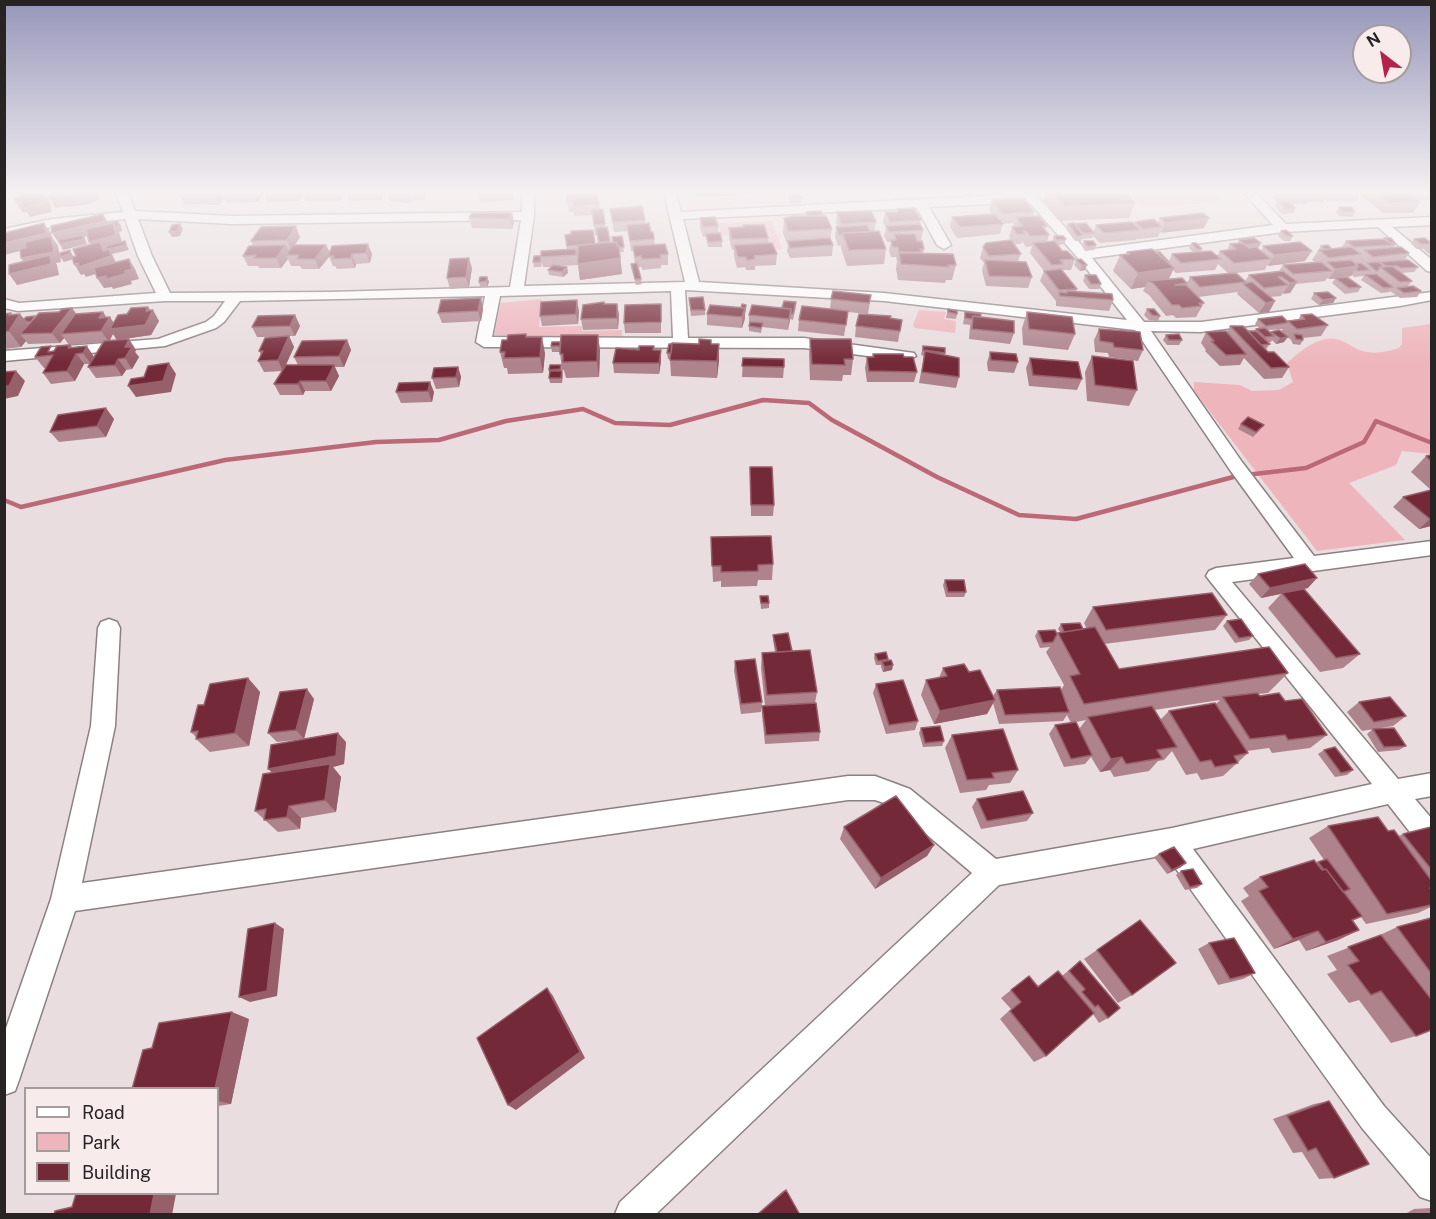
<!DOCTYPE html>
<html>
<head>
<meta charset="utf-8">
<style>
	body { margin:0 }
	#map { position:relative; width:1436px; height:1219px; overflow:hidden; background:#e9dddf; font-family:"Public Sans",sans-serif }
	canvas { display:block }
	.frame { position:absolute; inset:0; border:6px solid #282424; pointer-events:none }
	.legend { position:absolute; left:24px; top:1087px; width:195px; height:108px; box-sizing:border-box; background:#f7ebec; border:2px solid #a49b9c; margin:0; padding:8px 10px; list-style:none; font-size:18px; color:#282424 }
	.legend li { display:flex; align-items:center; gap:12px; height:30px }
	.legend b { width:30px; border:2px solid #a49b9c }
	.north { position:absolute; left:1352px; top:24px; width:60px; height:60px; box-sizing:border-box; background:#f7ebec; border:2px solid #a49b9c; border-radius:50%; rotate:329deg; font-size:16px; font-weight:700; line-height:24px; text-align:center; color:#282424 }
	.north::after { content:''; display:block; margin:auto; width:21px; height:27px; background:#b4224c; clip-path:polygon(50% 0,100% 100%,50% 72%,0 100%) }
</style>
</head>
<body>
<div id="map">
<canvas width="1436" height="1219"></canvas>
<div class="frame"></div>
<ul class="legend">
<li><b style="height:8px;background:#fff"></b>Road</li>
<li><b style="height:16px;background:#eeb5bc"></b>Park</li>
<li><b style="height:16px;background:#732938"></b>Building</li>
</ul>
<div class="north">N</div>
</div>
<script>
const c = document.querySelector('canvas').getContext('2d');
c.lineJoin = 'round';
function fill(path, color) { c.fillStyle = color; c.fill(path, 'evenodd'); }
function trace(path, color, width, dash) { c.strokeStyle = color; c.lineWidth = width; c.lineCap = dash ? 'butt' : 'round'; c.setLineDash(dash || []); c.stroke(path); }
const green = new Path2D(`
	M1127 193H1213L1221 200 1216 203 1145 207 1137 204Z
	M772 221 782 249 768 250 763 233 721 236 717 223Z
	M542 299 539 327 582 326V331L622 330V341L494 338 500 303Z
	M919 310 946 312 944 319 956 321 955 333 915 328 913 325Z
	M1431 324V454L1402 451 1396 465 1349 483 1405 540 1317 551 1194 391V382L1240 385 1252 391 1279 390 1293 382 1287 363C1299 352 1319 335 1336 339 1347 341 1356 351 1367 352 1378 354 1389 351 1399 348L1402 344V328Z`);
const stream = new Path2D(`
	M4 500 21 507 225 460 376 442 439 440 506 421 583 409 615 423 670 425 763 400 809 403 832 420 937 477 1019 515 1076 519 1237 476 1306 468 1364 442 1376 421 1432 443`);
const minor = new Path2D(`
	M116 193H128L135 211 232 216 522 212V193H534V216L524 286 685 282 664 193H676L681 212 1034 193 1086 250 1273 225 1244 193H1256L1286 224 1432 217V225L1392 227 1432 260V272L1427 271 1378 227 1283 232 1092 258 1144 322H1201L1432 292V300L1400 306 1201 332 1151 331 1242 462 1314 556 1432 541V555L1232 582 1398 779 1432 773V796L1415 799 1432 819V852L1423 849 1388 804 1193 849 1384 1106 1432 1159V1201L1420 1197 1362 1128 1166 855 999 885 656 1214H615L620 1202 972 873 893 806 875 800H848L75 911 19 1080 15 1091 4 1095V1034L51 899 91 726 98 628 101 622 109 619 117 622 120 628 115 726 82 883 848 776H875L910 789 996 859 1172 828 1372 784 1206 576 1209 571 1216 568 1294 558 1230 470 1135 330 884 301 685 290 688 338H804L914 353 916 356 908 361 804 348 484 347 476 342 485 296 240 301 224 322 216 328 165 346 4 361V351L158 339 206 322 214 316 225 301H165L18 311 4 308V299L19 303 156 293 138 256 125 219 52 227 4 237V229L52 219 123 212ZM1029 202 1078 258 1127 320 884 293 699 282 683 219 917 208 937 245 944 249 951 245 929 207ZM138 219 232 224 521 220 510 287 330 292 170 293 152 256ZM671 291 673 338 492 337 500 296Z`);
const wall = new Path2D(`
	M180 193H345L340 201H306L303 195 299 201 267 202 264 193 258 202 227 203 224 198 219 205 184 204 179 194Z
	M346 193H384L381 200 349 201Z
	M387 193H426L423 200 410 201 409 203 390 201Z
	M478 193H514V200L480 202Z
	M597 193 600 209H603L605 227H607L610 243H613L622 236 624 252H620L622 274 580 280 578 265 560 266 567 267 568 273 563 277 549 275 548 270 552 267H543L542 262 541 267H534L533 262 541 256 567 250 565 235 595 244 598 243 597 235H595L593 215 575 216 574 212H569L567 194Z
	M696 193H735V196L697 197Z
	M744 193H774L744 194Z
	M788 193H800L802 198 801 203H790Z
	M964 193H974L973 196H967Z
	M1046 193H1126L1135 203 1129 218 1059 221 1043 201Z
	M1268 193H1431V200H1418L1420 202 1413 213H1383L1367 200 1368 199H1364L1360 195 1357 201H1327L1325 199 1323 202H1308L1307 204H1291L1296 208 1293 213 1282 214 1275 206 1277 202Z
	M992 200 1034 212 1033 216 1047 226 1045 230 1049 235 1047 242 1052 241 1054 236 1066 239 1064 244 1058 245 1062 251 1075 259 1071 270H1062L1077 289 1076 291 1113 300 1109 311 1056 306V301L1040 281 1044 271 1030 253 1032 246 1026 247 1022 241 1021 244H1014L1021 254 1018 261 1032 277 1028 288 986 286 982 271 984 263 980 258 983 247 1011 240 1009 237 1012 227H1013L1014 223 1003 224 1000 234 957 238 950 227 952 217 992 214 989 210Z
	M1339 207 1355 212 1352 217 1340 216 1336 212Z
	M610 209 645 220V224L654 239 655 245 668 254V265H661V268L642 270V267H638L642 284 636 285 631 264 635 263 633 251H631L628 231 614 232Z
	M897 209 921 220 920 225 923 230 921 241 924 249 923 254 956 265 952 280H946L945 283 898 280 896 269 897 261 896 257H891L889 250 891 242H887L884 236 886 227 883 223 885 212H897Z
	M806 212 832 229 830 239 833 245 832 256 790 258 787 251 788 246 783 233 784 218 806 216Z
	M837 212 876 222 874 231 886 249 884 264 847 266 841 248V245L838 246 835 237 836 227H837L836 222Z
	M512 213 514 223 512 229 472 228 469 218Z
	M700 218 718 226V233L722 241V247H708L706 237H703L700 228Z
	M1160 218H1209L1204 228 1160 232 1158 237 1138 239 1137 238 1136 240 1100 243 1093 236 1092 238 1082 239 1081 241H1075L1066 229 1068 224 1075 225V224L1093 233 1096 225 1134 224 1135 222 1158 223Z
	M743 225 768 238V243L777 254 776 265 755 266V270H746L745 267 737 268 734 256V250H732L729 238V228L743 227Z
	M1281 231 1293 236 1290 241H1284L1278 236Z
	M300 237 295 245H326L330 253 332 246 372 254 370 263 356 264 355 268 337 269 335 266H333L329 257 319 269H302L300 266H291L288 259 281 268H259L258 266H248L243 256 253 246 251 241Z
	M1384 238 1396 244 1394 247 1409 253 1405 260 1418 267 1414 272 1401 273 1412 281 1408 286 1421 291 1417 297 1400 298 1390 291V292L1381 293 1361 280 1364 276 1354 277 1352 275 1351 276 1348 277 1361 287 1358 292 1345 294 1332 283 1335 279H1329L1327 278 1325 281 1296 284 1290 293H1283L1281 296 1270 297 1275 301 1269 312 1259 313 1237 294 1238 292 1198 297 1204 303 1196 317 1176 318 1173 315 1166 316 1149 295 1143 291 1145 287 1131 289 1113 271 1120 255H1126L1127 252 1169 261 1172 254 1193 252 1189 248 1192 243 1202 249 1201 251 1217 256 1220 251 1227 250 1230 244H1237L1239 240 1261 243 1258 248 1261 251 1263 246 1305 261 1268 266 1267 265 1265 270 1236 273 1245 281 1249 275 1279 271 1283 265 1315 262 1312 260 1321 246 1332 249 1341 248 1346 241 1384 239ZM1218 264 1228 273 1190 277 1187 283 1169 279 1173 270 1176 273 1215 270Z
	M1414 239 1430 242 1431 240V255L1424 250 1425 249H1417L1411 244Z
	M1084 241 1096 245 1094 250 1085 251 1082 246Z
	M1081 259 1085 270 1080 271 1074 265 1076 260Z
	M472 268 469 287 450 289 447 278Z
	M1085 275 1101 284 1099 289H1089L1083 281Z
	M487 277 489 282 487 287H480L479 282Z
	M1314 293 1336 298 1333 303 1319 305 1311 299Z
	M871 295 868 314 848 312 844 336 798 331 799 320 830 309 831 299Z
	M689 298 705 310V315L691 316Z
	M605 304H617L619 315 618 329 583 330 581 319Z
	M661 304V333H625L624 323Z
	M796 307 793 320 790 319 788 330 762 327 761 333 749 331V315L782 308Z
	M72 308 76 314 103 312 106 317H110L113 323 127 314 150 310 159 321 151 335 117 340 113 334 109 341 136 350 135 352 139 357 132 369 126 370 122 376 96 378 88 367 90 364H84L75 381 51 384 43 373 46 368H44L35 357 70 345 73 348 94 357 103 342 69 345 64 338 60 343 28 344 26 341 21 347 4 349V314L12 315 20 314 24 319Z
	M483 309 481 321 442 323 438 313Z
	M948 309 957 314 956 319 946 318Z
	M1147 309 1160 316 1158 321 1149 320 1144 315Z
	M746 310 742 328 707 325V314Z
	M579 311 578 324 542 326 540 316Z
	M965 312 980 317 1014 333 1010 344 969 339 970 325 963 324Z
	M1027 312 1075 334 1068 350 1023 345 1022 328Z
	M295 315 300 326 295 336H289L294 347 286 365H298L294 357 347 340 351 350 344 367H335L339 376 331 391H305L303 395H280L274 384 282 371 264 372 258 361 261 355 259 351 284 337H257L252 327Z
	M1301 315 1328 325 1321 336 1303 338V340L1300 345 1293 344 1291 340 1281 331 1283 329 1268 330 1271 333V332L1284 342 1276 344 1272 340 1271 342H1268L1270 344 1266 349H1265L1268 352 1289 367 1282 378 1264 379 1244 358 1240 365 1220 366 1205 351 1206 350 1201 343 1206 332H1227L1230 326 1248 331H1255L1256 329 1259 328 1255 324 1258 319 1288 322V321L1298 320Z
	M890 318 900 331 898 342 855 337 856 326Z
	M1099 329 1143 350 1138 361 1109 357 1108 353 1095 352 1094 340Z
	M526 334 527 337 545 353 543 373 508 374 507 368H504L500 352 507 340Z
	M598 335 600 351 599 377 566 378 564 370H562L560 352H552L551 346 560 342Z
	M1166 335 1182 340 1179 345H1167L1163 340Z
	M810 339 853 359 851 375H843L842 381 810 380 809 355Z
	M711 344 719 360 717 378 671 376 670 359H668L667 353Z
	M654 346V350H661V361L659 374 614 373 613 363 639 350Z
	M923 346 945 353 944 355 959 377 956 388 919 383 924 356 921 355Z
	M990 352 1018 362 1014 373 988 371 987 363Z
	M873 354 904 357 917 372 914 382H867L865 368 867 357H872Z
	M1092 356 1137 390 1129 406 1087 401 1085 372Z
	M743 358 784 367 783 378 742 377Z
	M1030 358 1082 379 1077 390 1029 386 1026 368Z
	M561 365 563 376 562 383H550L549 378V370Z
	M458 367 461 377 459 387 436 389 432 378Z
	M399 383 434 392 432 402 401 403 396 392Z
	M114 419 106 437 59 442 50 432Z
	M1241 424 1260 430 1253 437 1238 429Z
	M1431 455V526L1419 529 1393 507 1403 497 1431 490 1411 472 1426 456Z
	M750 467 774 505 773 516H751Z
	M711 537 773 564 772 580H758L757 586 721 587V581L713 582Z
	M1258 574 1308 588 1304 589 1360 654 1343 668 1320 672 1268 608 1281 594 1261 598 1249 584Z
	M945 580 966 592 964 597H946L943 585Z
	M760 596 769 603V608L761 609Z
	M1093 607 1227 615 1215 630 1104 644 1119 669 1288 673 1268 693 1258 694 1260 696 1285 701 1327 735 1310 748 1272 753 1269 748 1247 751 1248 753 1223 776 1201 780 1197 773 1186 775 1172 751 1164 760 1158 761 1149 771 1114 777 1110 770 1100 772 1091 757 1085 764 1064 767 1049 734 1055 725 1079 729 1086 720 1071 723 1067 715 1063 721 999 724 993 703 987 714 934 724 921 695 926 680 939 678 943 668 969 672 993 696 997 690H1061L1064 685 1046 652 1050 647 1040 648 1035 636 1038 631 1057 634 1058 633 1060 632 1058 629 1061 624 1083 629H1087L1084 623ZM1220 700 1216 704 1169 711 1160 720 1154 710Z
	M1227 621 1253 636 1249 640 1235 643 1223 626Z
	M773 635 792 651 817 692 815 703 820 732 819 741 765 744 762 715V706H765L761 668 762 653 775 652 773 640Z
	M875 654 888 659V661L892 670 883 672 881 667V665H876L874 658Z
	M735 661 762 702 761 712 741 714 734 671Z
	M248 678 260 692 249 746 210 752 196 739V737L191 732 204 705Z
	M876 684 918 721 915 730 886 734 873 693Z
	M314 699 304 739 277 742 268 733Z
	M1359 702 1406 716 1393 726 1362 731 1347 712Z
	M921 728 944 741 942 746 923 747 919 733Z
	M1373 729 1406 746 1399 750 1378 752 1367 734Z
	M952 735 1018 770 1010 783 989 785 986 790 960 793 945 748Z
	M346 742 344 764 333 767 341 777 336 812 301 818 300 829 278 832 255 811 272 773Z
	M1324 750 1353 770 1347 775 1335 777 1318 754Z
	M977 799 1033 813 1027 821 981 829 972 807Z
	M1328 826 1388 831 1399 836 1403 834 1431 827V907L1418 913 1366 924 1361 917 1352 921 1359 930 1338 940 1306 951 1299 940 1274 949 1241 901 1249 896 1243 888 1260 877 1317 863 1324 860 1309 838Z
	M844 827 934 845 927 856 875 889 840 839Z
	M1159 854 1181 867 1167 874 1154 857Z
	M1181 871 1202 884 1197 888 1185 890 1176 875Z
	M1431 919V1030L1416 1036 1391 1043 1359 1000 1349 1003 1327 974 1337 970 1327 956 1376 937 1397 927Z
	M1140 920 1132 995 1118 1003 1084 959Z
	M1209 943 1255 973 1243 979 1218 985 1198 949Z
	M1080 961 1108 1018 1099 1023 1093 1014 1046 1056 1034 1062 1000 1019 1011 1009 1001 998 1029 976 1038 986 1058 971 1062 976Z
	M249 1019 231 1104 218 1106V1089Z
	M1329 1101 1334 1178 1319 1179 1302 1152 1293 1153 1273 1119 1314 1104Z
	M786 1190 800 1215H756L783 1191Z
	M1431 1208V1215H1403L1414 1209Z`);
const shadedWall = new Path2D(`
	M17 193H46V196L49 200 52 212 30 217 27 212 23 213 16 203 22 201Z
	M84 193H98L99 200 91 202V204L67 207 66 206 55 208 49 198Z
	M216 193H227H222L224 198 219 205 215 195Z
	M254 193H264L258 202Z
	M296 193H302L303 195 299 201Z
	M337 193H345L340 201Z
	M378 193H384L381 200Z
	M406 193H408L410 201 409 203Z
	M421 193H426L423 200Z
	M512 213 514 223 512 229 510 219Z
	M103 214 109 224 118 221 121 226 122 231 119 232 123 245 125 241 129 250 112 254 118 267 86 277 84 274 81 275 74 264 95 252 89 242 111 231 84 237 87 244 63 250 60 244 83 238 59 243 52 233Z
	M1209 218 1204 228 1161 233 1165 223Z
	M44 223 51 233V237V236L58 246 61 262 56 263 57 265 59 275 17 285 9 274 29 269 21 258 52 243 4 255V243Z
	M180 224 183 229 180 236 172 237 169 232Z
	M296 226 300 237 291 251 287 240Z
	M1261 243 1258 248 1243 250 1246 245Z
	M368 244 372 254 370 263 366 253Z
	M286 245 291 255H286L288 259 281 268 276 258Z
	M326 245 331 255 328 256 329 257 319 269 315 259Z
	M619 246 622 274 580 280 576 249 578 260Z
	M70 250 73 256 74 259 64 262 60 257Z
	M1312 251 1305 261 1268 266 1274 255Z
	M352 254 356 264 355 268 351 258Z
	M469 258 472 268 469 287 466 277Z
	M129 259 135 269 139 279 131 281 132 284 113 289 112 287 104 288 97 278 125 271Z
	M1082 265H1087L1085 270 1080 271Z
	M1358 266 1351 276 1329 279 1335 269Z
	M567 267 568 273 563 277 562 272Z
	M1174 268 1166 284H1154L1148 281 1145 287 1131 289 1138 273Z
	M487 277 489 282 487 287 486 281Z
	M1297 282 1290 293 1283 294 1290 283Z
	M481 298 483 309 481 321 478 311Z
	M1336 298 1333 303 1319 305 1323 300Z
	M577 300 579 311 578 324 576 314Z
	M1275 301 1269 312 1259 313 1266 303Z
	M617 304 619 315 618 329 617 318Z
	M148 307 152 312 153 310 159 321 151 335 117 340 113 334 109 342 101 331 99 318 103 312 108 320 110 317 117 328 146 311Z
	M72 308 80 319 61 334 64 338 60 343 52 333Z
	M745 308V319L742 328V317Z
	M791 309 790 320 788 330 789 319Z
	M11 313 16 320 20 314 33 330 20 334 26 341 21 347 9 331V315Z
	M295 315 300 326 295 336 290 326Z
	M598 335 600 351 599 377 597 361Z
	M289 336 294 347 283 371 278 360Z
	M542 337 545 353 543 373 540 357Z
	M1288 337 1284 342 1276 344 1280 338Z
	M129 339 136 350 135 352 139 357 132 369 125 358V347Z
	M347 340 351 350 344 367 339 356Z
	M719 344V360L717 378V361Z
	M70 345 84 364 75 381 67 371 68 348Z
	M87 346 94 357 91 364 83 353Z
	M661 350V361L659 374V363Z
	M118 359 126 370 122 376 115 365Z
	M169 363 176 374 171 392 136 397 128 386Z
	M334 365 339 376 331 391 326 381Z
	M458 367 461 377 459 387 456 377Z
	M16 371 25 381 18 396 4 399V386Z
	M300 381 305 391 303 395 298 384Z
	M430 382 434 392 432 402 428 391Z
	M106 408 114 419 106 437 97 426Z
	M1431 518V526L1419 529 1430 519Z
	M1317 578 1308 588 1261 598 1270 588Z
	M893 665 892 670 883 672 885 667Z
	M248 678 260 692 249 746 235 733Z
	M307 689 314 699 304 739 296 730Z
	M995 700 987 714 934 724 940 711Z
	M338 733 346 742 344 764 333 767 341 777 336 812 325 800 277 777 268 769Z
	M1122 757 1110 770 1100 772 1111 759Z
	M289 806 301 818 300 829 287 817Z
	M934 845 927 856 875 889 881 878Z
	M1186 863 1181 867 1167 874 1172 870Z
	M275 923 284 929 277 996 250 1002 239 997Z
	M1359 930 1338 940 1306 951 1326 942Z
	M1318 931 1299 940 1274 949 1293 939Z
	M547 988 553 996 585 1058 516 1110 508 1105Z
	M232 1012 249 1019 231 1104 218 1101V1089H215Z
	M154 1194H176L172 1215H150Z`);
const building = new Path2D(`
	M29 193H43L45 202 23 207 22 202 16 203 15 198 21 197V194Z
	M48 193H84L85 194 61 197 60 195 49 198Z
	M180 193H216L215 195 179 194Z
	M591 193H597L599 204 573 206V202H567V194Z
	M789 193H800L802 198H790Z
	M1053 193H1126L1135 203 1064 206Z
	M1377 193H1408L1420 202 1389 203Z
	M1024 198 1034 212 1002 214 992 200Z
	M1278 201H1288L1296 208 1285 209Z
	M642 206 645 220 613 222 610 209Z
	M1339 207H1351L1355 212 1343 211Z
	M914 208 921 220 890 222 885 212H898L897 209Z
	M603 209 605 224 594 225 592 210Z
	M821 211 823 215 808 216 806 212Z
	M871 211 876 222 841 224 837 212Z
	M472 213H512L510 219 469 218Z
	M1203 213 1209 218 1165 223 1160 218Z
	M103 214 105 221 52 233 51 226Z
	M995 214 1003 224 960 227 952 217Z
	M794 216H826L832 229 788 231 784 218Z
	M1039 216 1047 226H1042L1049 235 1030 236 1026 231H1023L1025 234H1017L1012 227 1022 226 1016 217Z
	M715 217 718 226 703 227 700 218Z
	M1154 219 1162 227 1142 229 1135 222Z
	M118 221 119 226 116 227 113 223 109 224V223Z
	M1132 222 1140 230 1104 233 1096 225Z
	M44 223 46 233 4 243V233Z
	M113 223 116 235 89 242 86 229Z
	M649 223 651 232H653L654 239 630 241 627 225Z
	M1074 223 1083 235 1077 236 1068 224Z
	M1086 223 1094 233H1083L1075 224Z
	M180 224 177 231 169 232 172 225Z
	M920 224 923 230 889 232 886 226Z
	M743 225H764L768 238 732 239 729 228 744 227Z
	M867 225 870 232 842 233V235H839L836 227Z
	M296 226 287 240 251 241 261 227Z
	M607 227 610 241 599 242 596 228Z
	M593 230 595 244 567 246 565 235 571 234V231Z
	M1286 230 1293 236H1287L1281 231Z
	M879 231 886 249 849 250 842 233Z
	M720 233 722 241 708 242 706 234Z
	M894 234H915L917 241H922L924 249H920L921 252H899L898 247H893L891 240H896Z
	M83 235 84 239 60 244 59 240Z
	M51 236 54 252 21 258 20 249 26 248 25 242Z
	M622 236 624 247H619V246H617V242L613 243 612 237Z
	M1054 236H1063L1066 239 1057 240Z
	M830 238 833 245 790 248 788 241Z
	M1254 238 1261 243 1246 245 1239 240Z
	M1384 238H1391L1396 244 1390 243Z
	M1425 238 1430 242 1428 244H1421L1414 239Z
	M1384 239 1393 245 1354 247 1346 241Z
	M1011 240 1021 254 989 256 983 247 986 243Z
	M125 241 126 245 107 249 106 246Z
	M1055 241 1062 251H1067L1075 259 1060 260 1063 264 1052 265 1033 243Z
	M1084 241H1093L1096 245 1087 246Z
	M100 242 103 251 109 249 111 256 79 267 78 263 74 264 72 257 76 256 73 249Z
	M617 242V246H619L620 258 578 264V245Z
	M1300 242 1312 251 1274 255 1263 246Z
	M772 243 777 254 754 256 755 259 747 260 746 257H738L734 245Z
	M1192 243H1196L1202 249H1197Z
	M1243 243 1249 248 1256 247 1271 259 1234 263 1220 251 1236 249 1230 244Z
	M368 244 366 253 352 254 351 258 332 259 334 256H328L332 246Z
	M665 244 668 254 660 255 661 258 642 259 641 256 635 257 633 246Z
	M286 245 276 258H254L256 255 243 256 249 246Z
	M293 245H326L315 259H297L299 255H286Z
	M1328 245 1332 249H1325L1321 246Z
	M1351 247 1361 254 1329 258 1319 250Z
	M1401 247 1409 253 1373 257 1364 250Z
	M576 249V255L541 257V251Z
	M1152 249 1174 268 1138 273 1120 255 1130 254 1127 252Z
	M70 250V254L60 257V253Z
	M1211 251 1221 259 1181 263 1172 254Z
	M1156 252H1160L1169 262H1167Z
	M899 253 953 254 956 265H948L949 267 901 264Z
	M50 255 51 264 9 274V265Z
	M534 256H541L540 262H533Z
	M469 258 466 277 447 278 450 259Z
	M129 259 132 269 125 271V274L106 279V276L97 278 94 268Z
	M1081 259 1087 265H1082L1076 260Z
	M985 260 1026 262 1032 277 989 276Z
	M1351 260 1358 266 1335 269 1327 262Z
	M1408 260 1418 267 1401 268 1397 266H1386L1380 262Z
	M1321 262 1332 271 1293 274 1283 265Z
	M1379 262 1384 267H1380L1378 271H1376L1367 263Z
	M637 263 641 279H635L631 264Z
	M1361 263 1370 270 1358 271 1356 270 1358 266 1355 264Z
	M553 265 567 267 562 272 548 270Z
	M1392 266 1412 281 1400 282 1380 267Z
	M1061 269 1077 289 1059 290 1044 271Z
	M1283 271 1297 282 1290 283 1282 277H1278L1288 285 1264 288 1249 275Z
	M1236 273 1246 282 1200 287 1190 277Z
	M1376 274 1393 287 1384 288 1365 275Z
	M1085 275H1096L1101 284H1091Z
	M480 277H487L486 281 479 282Z
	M1347 277 1361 287 1349 288 1335 278Z
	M1182 278 1187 283 1175 285H1186L1204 303H1199L1201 306 1182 308 1179 305H1172L1154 284 1148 281Z
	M1252 282 1275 301 1266 303 1243 284Z
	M1413 286 1421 291 1404 293 1397 288Z
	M833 291 871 295 869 303 831 299Z
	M1067 291 1112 294 1113 300 1060 296 1059 292 1067 293Z
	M1328 292 1336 298 1323 300 1314 293Z
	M703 297 705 310H691L689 298Z
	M481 298 478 311 438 313 441 300Z
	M577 300 576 314 540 316 541 302Z
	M784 301 796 302 793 314H791V309L782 308Z
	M604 302V304H617V318L581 319 583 305Z
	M661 304V322L624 323 625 305Z
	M742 304 746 305 745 311V308H741Z
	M710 305 745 308 742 317 707 314Z
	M752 305 791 309 789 319 749 315Z
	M802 306 848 311 846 325 799 320Z
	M148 307 146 311 153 310 145 325 110 329 118 315 127 314 131 308Z
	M72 308 52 333 20 334 39 313 59 312 62 309Z
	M948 309 957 311V314L948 312Z
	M1147 309H1154L1160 316 1152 315Z
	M103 312 99 318 110 317 101 331 61 334 75 314Z
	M965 312 981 314 980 317 973 316 972 319 965 318Z
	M1027 312 1072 317 1075 334 1029 329Z
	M11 313 9 315 20 314 9 331 4 332V314Z
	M859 314 891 316 890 318 902 320 900 331 856 326Z
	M1312 314 1328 325 1297 329 1288 321 1305 319 1301 315Z
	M295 315 290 326 252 327 258 316Z
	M35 316 31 322H27L24 319 26 317Z
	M973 316 1014 321V333L972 329Z
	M1282 316 1288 322 1286 323 1266 326 1258 319Z
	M750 322 763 323 761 328 749 326Z
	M1230 326H1243L1268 352H1274L1289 367 1271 368Z
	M1265 328 1274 336 1265 337 1256 329Z
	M1099 329 1140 332 1143 350 1114 347 1113 343 1100 341Z
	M1279 330 1288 337 1280 338 1271 332Z
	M1226 331 1246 354 1226 355 1211 341H1214L1206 332Z
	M1248 331H1256L1270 344 1261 345Z
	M526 334V337H542L540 357 504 358 505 352H500L502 340H507L508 335Z
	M1179 334 1182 340H1169L1166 335Z
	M1294 334 1302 335 1303 340 1296 339Z
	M561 335H598L597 361 563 362V354H560Z
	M289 336 278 360 258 361 263 351H259L265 338Z
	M129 339 125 347H132L125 358 118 359 115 365 88 367 104 341Z
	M699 339 711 340V344H719L717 361 670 360 672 343 699 344Z
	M810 339H851L853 359H844L845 365 812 364Z
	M347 340 339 356 294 357 302 341Z
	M552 342H560V346H551Z
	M669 344H672L671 353H667Z
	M70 345 68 348 87 346 83 353 76 354 67 371 43 373 53 355 35 357 41 347 51 346 48 352 54 351 57 346Z
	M639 346H654L653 350H661L659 363H613L616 348 639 350Z
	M923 346 945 348V353L923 350Z
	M925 351 959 358V377L922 372Z
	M990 352 1016 354 1018 362 991 360Z
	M873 354H903L904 357H913L917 372 869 371 867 357H874Z
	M1092 356 1133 361 1137 390 1095 385Z
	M743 358 784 359V367L742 366Z
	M1030 358 1078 362 1082 379 1033 375Z
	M169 363 163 381 128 386 131 379 144 377 148 366Z
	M286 365H334L326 381H300L298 384H274Z
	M550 365H561L560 369 549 370Z
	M458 367 456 377 432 378 434 368Z
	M16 371 9 386H4V372Z
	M550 371H562L561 378H549Z
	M430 382 428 391 396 392 399 383Z
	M106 408 97 426 50 432 58 415Z
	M1248 417 1264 425 1256 432 1241 424Z
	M1431 455V461L1426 456Z
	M750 467H772L774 505H751Z
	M1431 490V518L1430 519 1403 497Z
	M771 536 773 564 758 565V571L721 572V566H712L711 537Z
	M1305 564 1317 578 1270 588 1258 574Z
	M945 580H964L966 592H948Z
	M1304 589 1360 654 1336 658 1282 593Z
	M1212 593 1227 615 1106 630 1093 607Z
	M760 596H768L769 603H761Z
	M1241 619 1253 636 1239 638 1227 621Z
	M1080 623 1083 629 1064 632 1061 624Z
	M1095 627 1119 669 1269 647 1288 673 1084 704 1070 676 1080 674 1058 633Z
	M1055 630 1057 634 1053 642 1043 643 1038 631Z
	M788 633 792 651 777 652 773 635Z
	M810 650 817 692 767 695 762 653Z
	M886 652 888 659 878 661 875 654Z
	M755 659 762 702 741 704 735 661Z
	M891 660 893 665 885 667 882 662Z
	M964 664 969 672 980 670 995 700 940 711 926 680 947 676 943 668Z
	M248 678 235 733 196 739 198 731 191 732 198 705H204L210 684Z
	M903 680 918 721 889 725 876 684Z
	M1060 687 1069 712 1005 715 997 690Z
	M307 689 296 730 268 733 280 692Z
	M1257 693 1260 696 1279 693 1285 701 1302 699 1327 735 1288 740 1285 735 1250 739 1223 697Z
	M1390 697 1406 716 1374 722 1359 702Z
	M816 703 820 732 766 735 762 706Z
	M1215 703 1248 753 1234 756 1238 763 1215 767 1211 760 1200 762 1169 711Z
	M1152 706 1177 747 1157 750 1162 758 1126 764 1122 757 1111 759 1088 717Z
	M1076 722 1092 755 1071 759 1055 725Z
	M940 726 944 741 925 743 921 728Z
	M1394 728 1406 746 1384 747 1373 729Z
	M1003 729 1018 770 992 773 994 778 967 780 952 735Z
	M338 733 336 756 268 769 271 745Z
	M1335 747 1353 770 1341 773 1324 750Z
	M330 764 325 800 289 806 287 817 264 820 266 809 255 811 263 774Z
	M1023 791 1033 813 987 821 977 799Z
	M896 796 934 845 881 878 844 827Z
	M1378 817 1388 831 1394 830 1431 880V888H1430L1431 890V905L1387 914 1328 826Z
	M1431 827V869L1403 834Z
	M1174 847 1186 863 1172 870 1159 854Z
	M1327 859 1350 889 1343 892 1326 869 1324 870 1318 862Z
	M1314 860 1322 870 1326 869 1362 916 1352 920 1359 930 1326 942 1318 931 1293 939 1259 891 1268 887 1260 877Z
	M1193 869 1202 884 1190 887 1181 871Z
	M1431 918V973L1397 927Z
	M1140 920 1176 963 1132 995 1097 950Z
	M275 923 267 991 239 997 248 929Z
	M1381 935 1431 999V1030L1416 1036 1381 991 1371 995 1348 965 1359 961 1348 947Z
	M1234 938 1255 973 1230 979 1209 943Z
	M1080 961 1120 1008 1108 1018 1098 1005 1095 1007 1082 992 1085 989 1069 971Z
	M1058 971 1094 1013 1046 1056 1010 1011 1021 1002 1011 990 1029 976 1038 987Z
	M547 988 580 1052 508 1105 477 1038Z
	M232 1012 215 1089H132L143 1050 152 1048 159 1023Z
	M1329 1101 1369 1164 1334 1178 1316 1148 1308 1151 1287 1116Z
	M786 1190 800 1215H757Z
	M76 1194H154L150 1215H54L55 1211 72 1207Z`);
fill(green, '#eeb5bc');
trace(stream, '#bb6976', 4.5);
trace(minor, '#8c8182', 3);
fill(minor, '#fff');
fill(wall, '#ae838c');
fill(shadedWall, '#965f6a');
fill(building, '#732938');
trace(building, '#965f6a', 1.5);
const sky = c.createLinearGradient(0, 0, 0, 363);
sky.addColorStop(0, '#9696ba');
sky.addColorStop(0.53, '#f5f0f1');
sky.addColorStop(1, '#f5f0f100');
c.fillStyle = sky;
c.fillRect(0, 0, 1436, 363);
</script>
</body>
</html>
